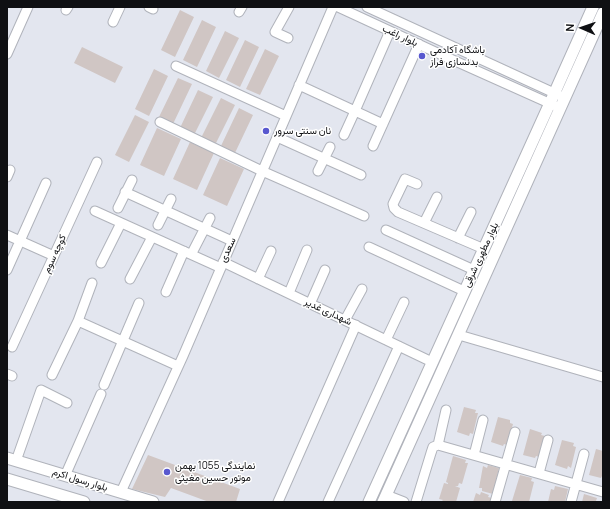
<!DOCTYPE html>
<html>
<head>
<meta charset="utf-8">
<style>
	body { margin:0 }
	#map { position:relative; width:610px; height:509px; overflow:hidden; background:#e3e6ef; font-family:Manrope,sans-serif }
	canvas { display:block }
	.frame { position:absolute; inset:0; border:8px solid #0f1013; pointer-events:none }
	.north { position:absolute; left:562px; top:8px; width:40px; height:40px; -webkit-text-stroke:3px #fff; paint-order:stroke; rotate:272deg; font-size:11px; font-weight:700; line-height:16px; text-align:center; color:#0f1013 }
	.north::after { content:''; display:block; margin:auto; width:14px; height:18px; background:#0f1013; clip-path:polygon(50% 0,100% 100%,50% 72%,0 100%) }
</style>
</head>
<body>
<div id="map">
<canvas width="610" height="509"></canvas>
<div class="frame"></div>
<div class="north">N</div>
</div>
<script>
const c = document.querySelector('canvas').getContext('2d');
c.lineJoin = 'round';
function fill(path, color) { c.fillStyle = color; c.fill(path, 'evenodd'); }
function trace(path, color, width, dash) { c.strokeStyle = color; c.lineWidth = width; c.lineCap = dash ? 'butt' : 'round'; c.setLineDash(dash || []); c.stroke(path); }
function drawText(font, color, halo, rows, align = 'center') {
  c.font = font + ' Manrope,Vazirmatn,sans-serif'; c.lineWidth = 3; c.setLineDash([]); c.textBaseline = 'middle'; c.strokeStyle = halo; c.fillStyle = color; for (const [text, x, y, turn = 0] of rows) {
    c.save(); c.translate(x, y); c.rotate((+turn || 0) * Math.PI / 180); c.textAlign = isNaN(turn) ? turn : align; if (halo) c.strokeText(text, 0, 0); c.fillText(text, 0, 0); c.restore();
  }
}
const building = new Path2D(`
	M180 10 194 17 175 57 161 50Z
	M202 20 216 27 197 67 183 60Z
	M225 31 239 38 219 78 206 71Z
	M245 40 259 47 240 87 226 80Z
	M82 47 123 67 115 83 74 63Z
	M265 49 279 56 260 95 246 89Z
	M154 69 168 76 149 116 135 109Z
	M178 78 192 84 173 124 159 117Z
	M198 90 213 97 193 137 179 130Z
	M221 98 235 105 215 145 201 138Z
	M239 108 253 115 234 155 220 148Z
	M135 115 149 122 129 162 115 155Z
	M157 128 181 139 164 176 140 165Z
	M190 142 214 153 197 190 173 179Z
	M220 158 244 169 227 206 203 195Z
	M464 407 476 410 475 413H478L473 434 470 433 469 436 457 432Z
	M498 417 510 420V423L513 424 507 445 504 444 503 446 491 442Z
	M530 429 542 433 541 435 545 436 539 457 536 456 535 458 523 455Z
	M562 440 574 443 573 446 576 447 571 468 568 466 567 469 555 465Z
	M596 449 603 451V476H602L601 478 589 475Z
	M148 455 240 489 236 502H209L171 488 165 497 132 489Z
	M453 456 466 460 465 463H468L462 484 459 483 458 486H455L460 488 456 502H441L443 500 439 499 444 483 448 484V483L446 482Z
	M488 465 499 468 493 494 482 491V488H479L483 466 487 468Z
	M520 475 532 478 531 481 534 482 529 502 512 501Z
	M555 486 568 489 565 502H548L551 489 554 490Z
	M481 492 489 495 488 497 492 498 491 502H473L476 493 480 495Z
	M584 494 597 498 596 501 599 502H582Z`);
const minor = new Path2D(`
	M149 7 153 9
	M338 7 444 56 560 108
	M367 7 565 98
	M66 10 68 7
	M239 12 242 7
	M113 22 120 7
	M288 38 275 32 289 7
	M7 54 28 7
	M176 66 286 116
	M299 85 383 124
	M160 122 262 171 364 216
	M344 135 355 111 390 31
	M277 137 361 175
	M373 146 419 44
	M318 171 330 147
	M7 177 10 170
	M417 184 405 179 393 204 394 208 398 212 484 249
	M125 192 232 241
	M118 208 132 180
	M95 211 221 268
	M424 223 437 197
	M158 225 171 199
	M386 230 474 270
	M7 235 54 256
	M458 238 471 212
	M369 247 464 291
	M193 251 210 218
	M223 262 432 362
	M101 263 121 223
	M7 270 46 183
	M130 279 152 237
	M258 279 271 251
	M166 292 184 251
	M289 293 307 250
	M310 304 325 270
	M345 320 362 289
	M78 321 92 283
	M459 335 603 377
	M386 340 404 302
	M12 347 97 162
	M7 374 12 376
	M52 375 78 321 178 366
	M104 385 139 303
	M438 445 446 410
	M474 455 483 420
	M16 461 41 390 67 403
	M539 473 548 440
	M65 476 101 394
	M121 492 183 356 333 7
	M386 495 404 502
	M278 502 356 325
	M328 502 399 346
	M416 502 431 453 433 447 438 445 603 492
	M495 502 515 432
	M571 502 584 454`);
const major = new Path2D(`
	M7 458 153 502
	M7 479 84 502
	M369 502 550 103 593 7
	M383 502 603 13`);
const markers = [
	[422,56,4,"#5858cf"],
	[266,131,4,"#5858cf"],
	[167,472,4,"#5858cf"]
];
const streetNames = [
	["بلوار راغب",400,36,25],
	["سعدی",228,250,-66],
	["کوچه سوم",55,254,-65],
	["بلوار مطهری شرقی",481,255,-65],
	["شهداری غدیر",328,312,25],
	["بلوار رسول اکرم",80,480,17]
];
const poiNames = [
	["باشگاه آکادمی",430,50],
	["بدنسازی فراز",430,62],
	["نان سنتی سرور",274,131],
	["نمایندگی 1055 بهمن",175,466],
	["موتور حسین مغیثی",175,478]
];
fill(building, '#d0c6c4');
trace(minor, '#b0b3bb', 11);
trace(major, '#b0b3bb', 13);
trace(minor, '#fff', 9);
trace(major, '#fff', 11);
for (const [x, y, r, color] of markers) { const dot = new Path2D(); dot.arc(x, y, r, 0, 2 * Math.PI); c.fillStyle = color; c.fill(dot); trace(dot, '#fff', 1.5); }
drawText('10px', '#0f1013', '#fff', streetNames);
drawText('10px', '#0f1013', '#fff', poiNames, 'left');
</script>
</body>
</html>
